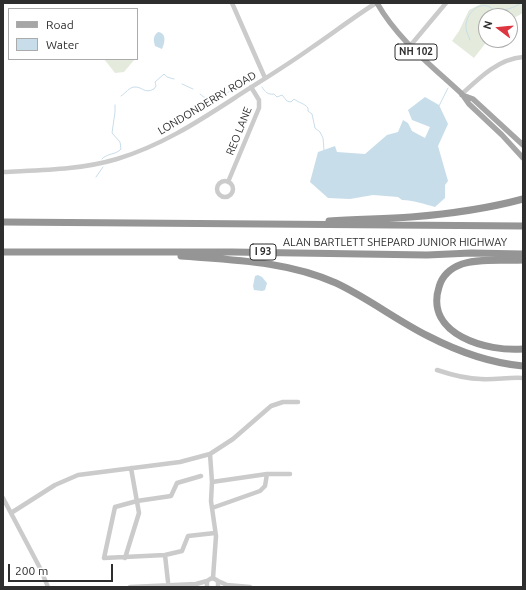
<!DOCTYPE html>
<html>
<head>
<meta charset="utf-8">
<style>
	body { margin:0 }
	#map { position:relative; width:526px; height:590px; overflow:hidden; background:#fff; font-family:Ubuntu,sans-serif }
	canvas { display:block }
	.frame { position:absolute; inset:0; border:4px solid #2e2e2e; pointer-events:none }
	.legend { position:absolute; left:8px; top:8px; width:130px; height:52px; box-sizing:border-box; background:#fff; border:1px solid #ababab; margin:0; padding:5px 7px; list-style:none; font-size:12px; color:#2e2e2e }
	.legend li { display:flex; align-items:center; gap:8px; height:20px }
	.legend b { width:20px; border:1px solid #ababab }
	.north { position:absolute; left:478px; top:8px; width:40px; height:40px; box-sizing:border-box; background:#fff; border:1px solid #ababab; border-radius:50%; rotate:286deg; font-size:11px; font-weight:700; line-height:16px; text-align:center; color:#2e2e2e }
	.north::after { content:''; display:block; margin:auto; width:14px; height:18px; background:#de3641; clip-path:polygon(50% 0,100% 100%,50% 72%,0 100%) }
	.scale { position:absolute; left:8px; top:564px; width:105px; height:18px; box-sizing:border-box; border:2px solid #2e2e2e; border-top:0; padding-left:5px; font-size:12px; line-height:14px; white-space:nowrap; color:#2e2e2e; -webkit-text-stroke:3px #fff; paint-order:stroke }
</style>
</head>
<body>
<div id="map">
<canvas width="526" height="590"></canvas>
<div class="frame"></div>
<ul class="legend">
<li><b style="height:5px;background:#a6a6a6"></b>Road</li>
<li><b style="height:11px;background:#c8ddea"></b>Water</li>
</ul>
<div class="north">N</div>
<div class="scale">200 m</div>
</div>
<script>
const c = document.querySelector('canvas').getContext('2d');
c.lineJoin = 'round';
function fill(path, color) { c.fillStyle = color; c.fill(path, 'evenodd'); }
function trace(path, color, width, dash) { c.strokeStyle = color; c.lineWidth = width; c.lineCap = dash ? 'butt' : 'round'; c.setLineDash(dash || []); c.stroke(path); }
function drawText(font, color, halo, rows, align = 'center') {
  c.font = font + ' Ubuntu,sans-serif'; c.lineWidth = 4; c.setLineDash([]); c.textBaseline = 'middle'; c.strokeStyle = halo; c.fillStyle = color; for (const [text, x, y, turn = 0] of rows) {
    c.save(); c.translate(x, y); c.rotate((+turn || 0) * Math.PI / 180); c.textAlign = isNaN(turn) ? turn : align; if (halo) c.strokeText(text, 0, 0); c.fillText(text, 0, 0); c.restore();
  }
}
const green = new Path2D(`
	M483 3H523V13L510 20V16H486V40H488L474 58 452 41 459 31 469 10Z
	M104 59H135L124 72 115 73Z`);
const water = new Path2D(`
	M158 32C167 33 165 43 162 49L155 46C154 41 152 37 158 32Z
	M425 97 439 105 448 124 438 146 448 181 445 185V198L435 207C424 204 413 200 402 200L398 197 373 195 350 199 328 198 310 182 318 152 335 146 337 152 365 154 387 135 398 132 403 120 408 123 412 131 425 138 430 127 412 120 408 110Z
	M258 275 262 277 267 283 265 290 262 291 254 290 253 286 255 276Z`);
const stream = new Path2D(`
	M470 40C469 36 466 32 466 28 465 17 475 3 487 6 491 7 495 11 498 13 507 8 513 9 521 3
	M182 84 193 89
	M262 87C265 92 268 95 274 94L277 97 282 95 287 101 291 102 294 99C299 103 304 103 308 108V111L312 114 315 128 320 132 323 138 324 150
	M200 94C202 96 205 98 208 99 221 101 240 83 250 77L257 78
	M121 96C126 93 129 87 135 87 143 87 144 94 154 89L156 86 155 82 164 74 167 77 174 79
	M439 106 448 88
	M102 159C107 153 116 155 121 149L120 142 112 133 115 112V105
	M96 177 103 167`);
const minor = new Path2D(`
	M232 3 265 78
	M410 46 446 3
	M462 94C479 78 498 59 523 57
	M3 172C42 170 80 170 117 159 160 146 196 123 233 99 259 82 286 66 311 48 333 33 354 17 376 3
	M217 189a8 8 0 1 1 16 0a8 8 0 1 1-16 0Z
	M228 182 259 108V100L251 87
	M437 370C452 375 466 379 481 379 495 380 509 377 523 378
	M210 454 212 482 211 501 216 536 213 578
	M201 476 177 483 171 496 137 501 115 507 104 558 165 555 182 551 188 536 215 533
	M212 482 267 474H290
	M3 498 40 568 48 587
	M212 508 260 491 265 486 267 474
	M11 513 55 485 78 475 180 462 210 454 233 439 271 406 283 402H298
	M165 555 168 582
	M125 558 139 513 131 468
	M218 581 227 585 250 587
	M130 587 196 584 207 581
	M207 587V581L210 579 213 578 218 581V587`);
const major = new Path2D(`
	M377 3C398 40 432 66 462 94L469 104 502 135 523 158
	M462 95 473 99 523 145`);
const highway = new Path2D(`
	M329 221C356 219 384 219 411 217 449 214 486 209 523 199
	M3 222 523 226
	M3 252H232L427 255 471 253 523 254
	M181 256C233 260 287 261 336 283 368 298 396 320 428 336 457 351 490 363 523 366
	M523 260C504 261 480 258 462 264 451 268 442 276 439 287 424 335 488 352 523 349`);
const shields = [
	[416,52,42],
	[263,252,26]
];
const shieldNames = [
	["NH 102",416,52],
	["I 93",263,252]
];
const streetNames = [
	["LONDONDERRY ROAD",207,103,-31],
	["REO LANE",239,131,-68],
	["ALAN BARTLETT SHEPARD JUNIOR HIGHWAY",395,242]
];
fill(green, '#e4ebdc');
fill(water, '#c8ddea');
trace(stream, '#c8ddea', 1);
trace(minor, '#cbcbcb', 4.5);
trace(major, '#a6a6a6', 5.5);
trace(highway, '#959595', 7);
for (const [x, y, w] of shields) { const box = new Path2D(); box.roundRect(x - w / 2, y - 8, w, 16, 3); c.fillStyle = '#fff'; c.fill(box); trace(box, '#2e2e2e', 1); }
drawText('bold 10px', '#2e2e2e', null, shieldNames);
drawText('11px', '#2e2e2e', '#fff', streetNames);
</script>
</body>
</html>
